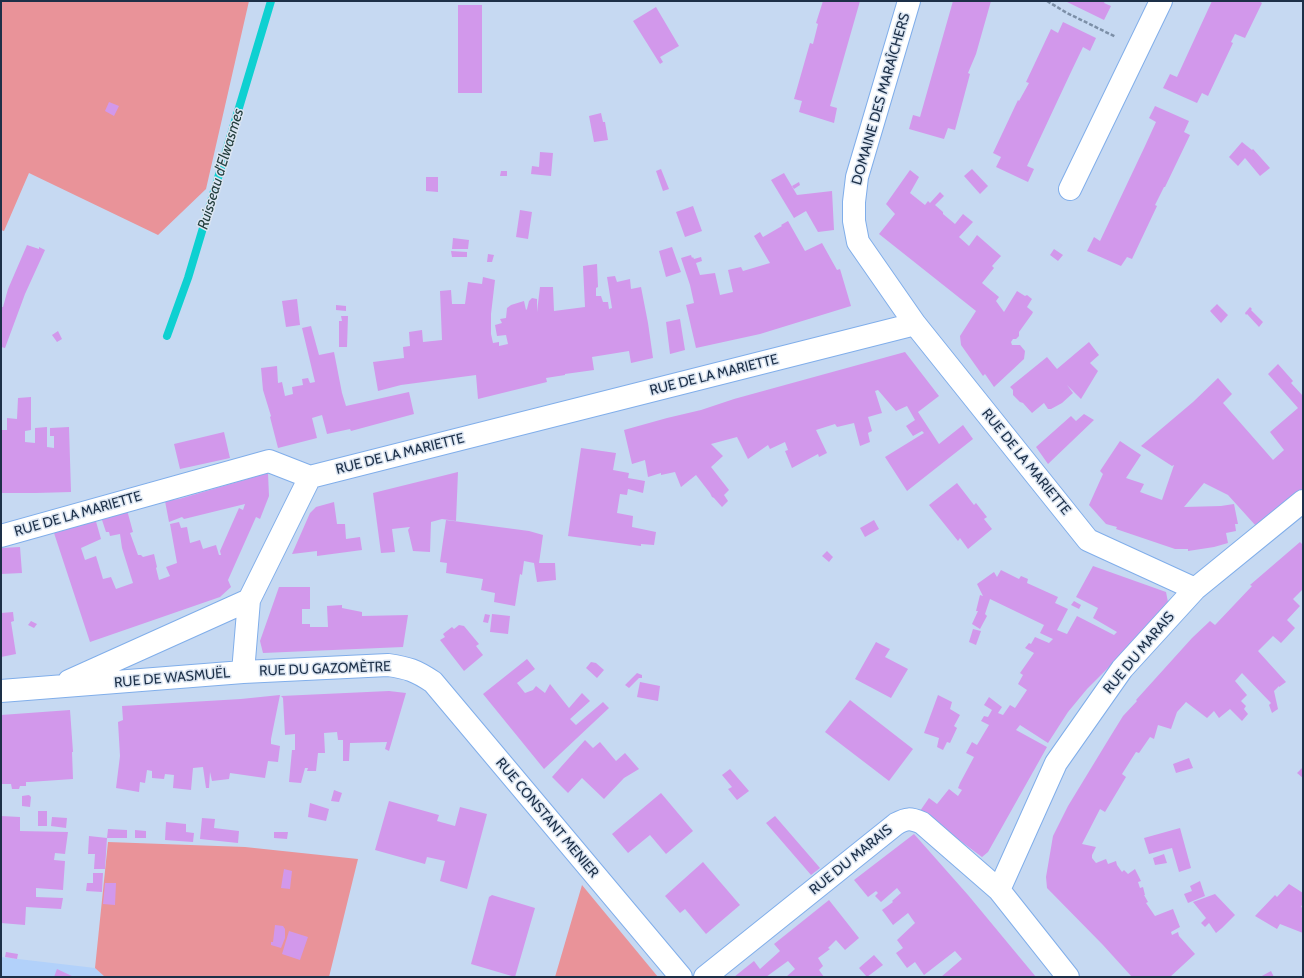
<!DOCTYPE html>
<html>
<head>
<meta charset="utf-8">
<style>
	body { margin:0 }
	#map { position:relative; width:1304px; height:978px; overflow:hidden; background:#c6d9f2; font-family:Cabin,sans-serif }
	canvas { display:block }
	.frame { position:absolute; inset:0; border:2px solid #1d3048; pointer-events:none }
</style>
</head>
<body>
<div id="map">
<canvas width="1304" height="978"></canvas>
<div class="frame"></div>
</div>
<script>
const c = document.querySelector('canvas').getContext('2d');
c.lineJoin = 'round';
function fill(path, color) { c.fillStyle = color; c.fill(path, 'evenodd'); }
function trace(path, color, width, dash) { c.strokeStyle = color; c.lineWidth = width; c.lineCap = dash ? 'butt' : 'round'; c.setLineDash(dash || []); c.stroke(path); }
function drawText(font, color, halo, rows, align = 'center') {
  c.font = font + ' Cabin,sans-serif'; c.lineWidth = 3; c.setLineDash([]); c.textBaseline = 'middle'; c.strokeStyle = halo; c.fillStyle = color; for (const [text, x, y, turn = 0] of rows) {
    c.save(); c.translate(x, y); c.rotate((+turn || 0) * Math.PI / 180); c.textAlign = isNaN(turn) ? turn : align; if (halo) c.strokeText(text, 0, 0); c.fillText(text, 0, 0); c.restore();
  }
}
const built = new Path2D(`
	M1 957 95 968 105 977H1Z`);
const green = new Path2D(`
	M1 1H249L206 189 158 235 29 173 4 231 1 230Z
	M108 842 245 847 358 859 329 977H105L95 968Z
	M582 885 658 977H555Z`);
const stream = new Path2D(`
	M167 336 188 278 271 1`);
const building = new Path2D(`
	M823 1H860L830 106 837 108 834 123 799 112 802 101 794 99 810 43 813 44 818 24 816 23Z
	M953 1H991L976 54 968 73 970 74 955 130 948 128 944 139 909 129 913 115 920 117Z
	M1065 1H1105L1104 3 1111 6 1104 20Z
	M1212 1H1259L1262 3 1245 38 1235 34 1231 42 1233 43 1208 96 1202 93 1197 103 1163 88 1170 74 1177 77Z
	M458 5H482V93H458Z
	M656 7 679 46 660 57 663 62 660 64 633 21Z
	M1063 22 1096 38 1090 51 1083 47 1071 72 1027 166 1034 169 1028 182 996 167 1001 157 993 153 1018 100 1019 101 1029 83 1026 82 1051 29 1058 33Z
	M109 102 119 106 114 116 105 111Z
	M1155 106 1189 121 1184 132 1190 135 1165 187H1164L1155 205 1157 206 1132 259 1127 257 1121 266 1087 251 1094 237 1100 241 1145 146 1156 122 1149 118Z
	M601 113 603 122H605L608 140 594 142 589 116Z
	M1242 142 1252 150 1253 149 1270 168 1260 176 1245 158 1238 166 1229 157Z
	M540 152 553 153 551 176 531 174 532 166 539 167Z
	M661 169 669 189 663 191 656 171Z
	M972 169 988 186 980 194 964 176Z
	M910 170 919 177 910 193 925 205 928 201 930 203 940 192 944 196 935 205 943 212V214L955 224 963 214 973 222 959 237 969 246 977 235 1001 256 992 266 994 268 982 283 999 297 996 301 1004 312 1017 291 1025 296 1027 295 1032 299 1027 307 1033 312 1032 314 1019 332V336L1016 339H1013L1011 342 1012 345H1020L1025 351 1024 359 994 387 985 374 983 376 961 345 960 336 976 311 879 234 895 214 886 204Z
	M501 171H507V176H500Z
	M784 173 797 195 832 191 834 230 818 232 806 211 794 218 771 180Z
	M426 177H438V192L426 191Z
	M799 182 800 185 794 189 792 186Z
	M693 206 702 231 685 237 676 212Z
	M520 210 532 212 528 239 516 237Z
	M788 221 805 251 822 243 837 270 840 269 851 306 760 334 696 348 686 305 694 303 690 285 681 258 691 255 692 258 693 257 694 259 701 257 702 261 696 263 700 275 715 273 720 295 733 292 728 270 741 267 743 271 770 263 754 236 760 232 763 237 782 226 781 225Z
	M453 238 469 240 468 249H452Z
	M27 245 39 249V247L45 250 25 294 5 348 1 347V307H3L8 289Z
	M672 247 681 272 666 277 659 251Z
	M1054 249 1063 255 1058 261 1050 255Z
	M451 251 467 252V257H452Z
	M488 254 494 255 492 262H487Z
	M597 264 598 287 596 288V296H601L603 302H608L609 309 612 308 607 277 615 276 617 282 630 279 631 289 641 287 648 323 653 358 631 363 629 351 592 357 594 370 565 374V375L546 378 547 382 478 399 476 375 401 385 378 391 373 362 404 358 403 347 410 346 409 332 422 330 423 342 442 340 440 291 451 290 452 304H465L468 282 482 284 483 277 495 280 491 314V334L493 343 499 342V346L508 344 506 335 497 336 495 325 502 323 500 319 506 318 507 308 511 305 524 301 526 310 527 309 529 301 532 298 537 299V312L540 287H553L554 311 585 307 583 266Z
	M297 299 300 325 286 327 282 301Z
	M1217 304 1228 315 1221 323 1210 311Z
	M336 305 346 306V311L336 310Z
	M1250 307 1252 309 1251 310 1263 322 1259 327 1247 314 1246 315 1245 313Z
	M341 316H348L347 347H339V321H342Z
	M680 319 685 350 670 354 666 322Z
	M311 326 319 355 334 352 342 393 346 406 409 392 414 414 351 431 350 429 327 434 322 415 312 418 317 438 278 448 270 417 271 416 263 390 261 368 277 366 278 383 282 382 285 396 293 394 292 387 303 385 302 379 308 378 310 383 315 382 302 328Z
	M58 331 62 339 57 342 52 335Z
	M1089 342 1099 355 1090 363 1098 371 1081 399 1067 385 1073 393 1062 403 1051 409H1048L1044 403 1032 413 1023 403 1020 402 1013 395V390L1010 387 1047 357 1057 369Z
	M905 352 939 396 918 412 939 444 963 425 973 439 907 491 885 457 924 433 922 431 913 436 906 426 915 420 907 406 896 411 878 390 875 391 882 413 868 417 872 431 868 433 870 442 860 446 854 423 837 427 835 424 816 430 827 453 819 457 818 454 792 468 785 451 788 450 785 442 770 449 768 445 748 459 737 437 711 444 723 456 711 467 729 490 724 495 728 501 722 507 714 498 712 497 710 493 696 475 681 487 675 472 661 475V473L648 477 645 460 632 464 624 430 667 418 701 410 734 399Z
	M1278 364 1293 381 1291 383 1303 396V489L1256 526 1228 495 1204 483 1184 507 1221 506 1234 504 1238 524H1235L1236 531 1226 533 1228 543 1214 547 1188 551V549H1175L1116 529 1117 527 1106 524 1089 505 1103 474 1100 471 1120 441 1141 455 1126 478 1144 484 1140 492 1162 500 1174 465 1172 466 1141 446 1193 402 1218 378 1232 394 1223 403 1273 460 1284 450 1270 432 1298 408 1268 374Z
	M31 397V430L25 431V442L35 443V428L47 427V447L54 448V436H50V428L69 427 71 492 36 493H1V430H7V418L17 419 18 398Z
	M1084 414 1094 420 1048 464 1036 447 1071 416 1076 421Z
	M224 432 230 458 180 469 174 444Z
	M581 448 616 453 613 470 629 473 628 478 645 481 643 493 628 489 627 495 620 494 617 513 633 516 632 527 656 532 654 545 641 544V546L568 536Z
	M458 472 456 521 442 519 431 522 430 552 413 551 408 530 410 527 392 529 395 552 381 553 373 493Z
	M268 473 269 496 260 519 256 517 228 580 231 587 220 597 90 642 54 533 95 518 101 539 81 548 85 560 96 556 103 579 111 577 116 589 133 583 122 548 120 534 110 536 109 532H106L101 517 127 510 133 532 130 533 138 555H141L143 557 154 554 157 567 156 568 159 580 170 576 166 567 177 563 170 524 179 522 181 528 187 527 190 543 200 540 203 549 216 545 219 555H221L220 551 239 508 243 510 245 504 184 519 182 517 169 522 165 501 179 499Z
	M957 483 974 505 976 503 987 517 984 519 992 529 968 549 960 538 958 541 929 505Z
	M334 502 337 524H345L346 539 360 537 362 550 317 556V551L292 554 310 513 316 507Z
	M446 520 529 531 543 535 539 563H555L556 580 537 582 534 563 524 561 522 575 520 574 515 606 494 602 495 593 481 590 483 579 446 573 447 563 440 562Z
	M874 520 879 529 865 537 860 528Z
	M1300 542 1303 545V589L1293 599 1300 606 1287 620 1295 628 1281 643 1273 636 1258 651 1286 682 1279 687V686L1274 691 1278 709 1272 713 1269 705 1271 703 1242 673 1235 681 1247 695 1241 701 1246 706 1244 709 1248 714 1242 721 1230 709 1219 718 1214 711 1207 718 1186 702 1177 712 1171 729 1158 725 1154 739 1150 737 1139 753 1136 752 1122 774 1126 777 1105 812 1100 809 1082 844 1096 847 1092 855V858L1096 863 1106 859 1108 864 1116 861 1117 865 1122 872 1124 870 1128 874 1135 869 1141 881 1138 882 1140 888 1143 887 1145 895H1144L1148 902 1146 903 1155 916 1173 909 1180 927 1171 932 1172 935 1178 932 1179 936 1195 954 1170 977H1132L1103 945 1047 888 1046 877 1053 836 1068 806 1110 737 1123 716 1137 701 1136 700 1192 638 1210 621 1215 625 1216 624 1252 586 1250 585Z
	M20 547 22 573 1 574V548Z
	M827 551 833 557 829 562 822 556Z
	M1093 566 1166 592 1168 602 1115 661 1087 689 1068 712 1048 743 1020 725 1016 730 1047 747 988 852 982 857 920 811 929 798 937 804 949 789 958 796 962 790 958 788 960 783 974 757 966 753 972 742 977 745 989 725 981 721 984 716 988 717 992 710 984 705 989 697 1002 707 998 713 1003 715 1010 705 1015 708 1027 690 1018 684 1023 675 1020 673 1034 653 1025 648 1029 643 1031 644 1035 637 1049 643 1053 639 1040 633 1044 625 990 599 985 614 987 616 980 629 972 624 978 611H976L980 595 983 596 977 584 994 572 997 577 1001 570 1019 579 1021 576 1028 579 1027 583 1058 597 1055 603 1068 609 1057 630 1067 634 1077 616 1114 635 1117 632 1093 618 1098 608 1076 597Z
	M279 587H310V609H302V624H310V627H328L327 606 342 605V608L362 612V616L408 615 403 647 263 653 260 641Z
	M1074 601 1081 605 1079 609 1071 605Z
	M13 612 14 621 11 622 16 654 1 657V613Z
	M485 614 490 615 488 623 483 622Z
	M492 614 510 616 508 634 490 632Z
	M31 621 37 624 34 628 28 625Z
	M459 625 464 626 479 644 476 646 483 655 464 671 440 640 445 637 443 634 452 627 454 629Z
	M973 629 981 631 976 645 969 642Z
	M876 642 890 649 885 657 908 669 891 698 855 679Z
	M527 659 535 669 517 683 525 693 533 690 536 686 545 693 550 684 569 708 582 693 590 701 570 719 576 725 603 702 609 708 544 769 483 694Z
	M591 662 596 663 604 670 597 678 586 668Z
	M637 673 642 675V678H639L629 688 625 685Z
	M640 682 660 686 658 701 637 697Z
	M389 691 406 693 389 751 385 749 387 742 350 743 349 761H343V740H338L337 732 324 733 325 753H318L316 771H307L308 768H305L301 783 289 782 292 750H295V734L285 735 283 698 281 696Z
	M280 695 271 739V744L280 746 278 762 268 761 265 778 230 773 229 779 212 781 210 772 209 788H206L203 767 193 768 191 790 173 788 174 775 165 774 164 779 152 778V771L147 770 145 783 140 782 139 792 116 788 120 756 118 722 123 720 122 706 241 699Z
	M938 695 952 702 950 709 960 715 954 726 957 728 950 743 947 742 943 750 937 747 939 738 924 733Z
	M850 700 913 749 889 781 825 732Z
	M70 710 73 752H72L73 779 29 782H26V786H20L19 789H12L11 784H1V715Z
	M585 740 593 748 600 742 616 761 625 753 639 769 624 778 604 799 582 778 568 793 552 777Z
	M1189 758 1193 768 1176 773 1173 764Z
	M1303 767V778L1297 773Z
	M730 769 749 791 737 800 728 789 732 787 722 775Z
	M334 790 342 793 339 802 331 801Z
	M661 793 693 831 666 854 650 835 628 853 612 834Z
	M29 795 31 797 30 807 22 806V796Z
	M389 801 439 815 437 821 455 826 460 807 487 814 467 889 440 881 445 861 427 857 425 864 375 850Z
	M310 803 329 809 326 821 308 817Z
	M38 811H47V826H38Z
	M1 816 20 817V831L68 832 65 854 55 853 54 860 65 861 63 890 36 888V897L63 898 61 909 26 907 25 925 1 923Z
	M775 816 820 868 811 875 766 823Z
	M52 817 67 818 66 828 51 826Z
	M202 818 215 819 214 828 239 831 238 843 200 839Z
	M166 822 186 824V832L194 833 193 842 165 840Z
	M1180 828 1191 868 1179 872 1172 848 1149 854 1144 838Z
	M108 829 127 830V838H107L105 869H94L95 854H88L89 836 107 838Z
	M135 830 146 831V838H135Z
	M274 832H288L287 839 274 838Z
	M914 834 968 895 1036 977H941L962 959 955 951 924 975 915 962 907 968 896 953 903 948 897 940 915 923 908 913 893 925 882 910 893 902 892 901 901 893 897 888 881 902 875 896 878 893 876 891 868 897 854 880Z
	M1164 854 1167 863 1155 865 1153 858Z
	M703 862 740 905 706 934 685 909 680 913 665 896Z
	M284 869 292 871 290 889 281 888Z
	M93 873H103L102 892 86 891 87 883H93Z
	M1200 881 1205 896 1188 903 1184 894 1192 891 1190 886Z
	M105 883H116L115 905 103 904Z
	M1289 884 1303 893V903L1301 907 1303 908V933L1280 924 1277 929 1255 916 1275 895 1277 897Z
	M1215 894 1235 915 1222 928 1216 933 1209 923 1205 927 1201 923 1206 918 1193 902Z
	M492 895 535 908 515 977 471 964 489 897Z
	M829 900 859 938 845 950 836 940 828 948 830 949 818 958 823 966 819 970 824 977H786L795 969 788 961 766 977H734L754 961 760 969 780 951 774 944Z
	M275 925 283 926 285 929V938L281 948 271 945V942H273Z
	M289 931 308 937 300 960 282 954Z
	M6 952 18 954 17 959 5 957Z
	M874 955 883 965 867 977 859 968Z
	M57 969 74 977H54Z
	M1271 971 1274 977H1260Z`);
const path = new Path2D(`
	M1047 1 1067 13 1116 37`);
const minor = new Path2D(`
	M909 1 857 177 854 202V221L858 242 915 324
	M1070 189 1161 1
	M1 536 269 461 310 477 915 324 1088 540 1195 589 1303 501
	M243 672 249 600 310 477
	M69 681 249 600
	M1 691 243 672 388 665C408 668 415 670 433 682L681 977
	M705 977 896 824C907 818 910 818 922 823L999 890
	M1068 977 999 890 1056 763 1122 669 1195 589`);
const streetNames = [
	["DOMAINE DES MARAÎCHERS",881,99,-74],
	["RUE DE LA MARIETTE",714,375,-14],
	["RUE DE LA MARIETTE",400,454,-14],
	["RUE DE LA MARIETTE",1026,462,51],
	["RUE DE LA MARIETTE",78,514,-16],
	["RUE DU MARAIS",1139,653,-50],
	["RUE DU GAZOMÈTRE",325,669,-2],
	["RUE DE WASMUËL",172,678,-5],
	["RUE CONSTANT MENIER",547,818,50],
	["RUE DU MARAIS",851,860,-39]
];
const waterNames = [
	["Ruisseau d'Elwasmes",221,169,-73]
];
fill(built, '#b2d1fa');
fill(green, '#e99399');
trace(stream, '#0ed0d1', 8);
fill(building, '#d298eb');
trace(minor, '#80aeea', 24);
trace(path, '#7c8fa7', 2.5, [4, 2]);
trace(minor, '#fff', 22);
drawText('14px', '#1d3048', '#dbe5f2', streetNames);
drawText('italic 15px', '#243f3e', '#dbe5f2', waterNames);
</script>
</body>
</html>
